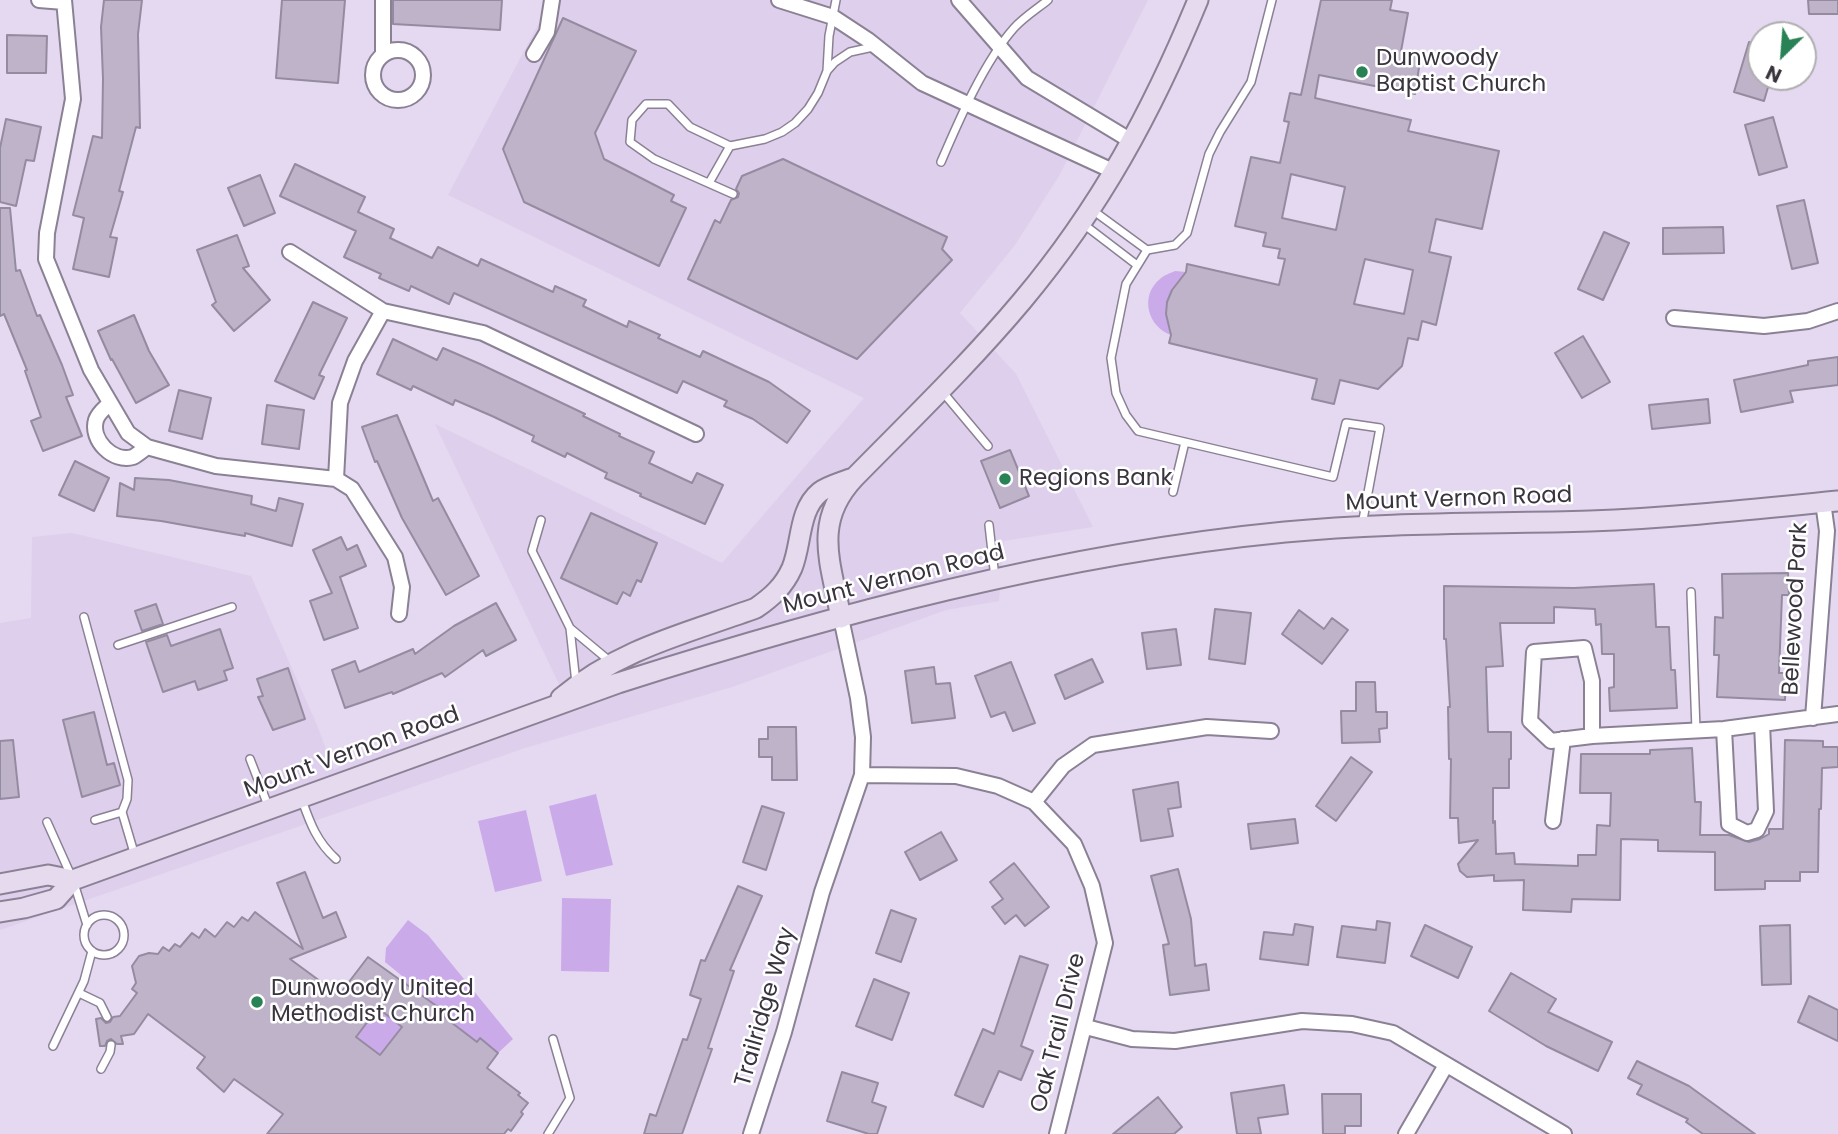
<!DOCTYPE html>
<html>
<head>
<meta charset="utf-8">
<style>
	body { margin:0 }
	#map { position:relative; width:1838px; height:1134px; overflow:hidden; background:#e4d9f0; font-family:Poppins,sans-serif }
	canvas { display:block }
	.north { position:absolute; left:1747px; top:21px; width:70px; height:70px; box-sizing:border-box; background:#fff; border:2px solid #b0aeb1; border-radius:50%; rotate:205deg; font-size:19px; font-weight:700; line-height:28px; text-align:center; color:#39343d }
	.north::after { content:''; display:block; margin:auto; width:24px; height:32px; background:#298256; clip-path:polygon(50% 0,100% 100%,50% 72%,0 100%) }
</style>
</head>
<body>
<div id="map">
<canvas width="1838" height="1134"></canvas>
<div class="north">N</div>
</div>
<script>
const c = document.querySelector('canvas').getContext('2d');
c.lineJoin = 'round';
function fill(path, color) { c.fillStyle = color; c.fill(path, 'evenodd'); }
function trace(path, color, width, dash) { c.strokeStyle = color; c.lineWidth = width; c.lineCap = dash ? 'butt' : 'round'; c.setLineDash(dash || []); c.stroke(path); }
function drawText(font, color, halo, rows, align = 'center') {
  c.font = font + ' Poppins,sans-serif'; c.lineWidth = 5; c.setLineDash([]); c.textBaseline = 'middle'; c.strokeStyle = halo; c.fillStyle = color; for (const [text, x, y, turn = 0] of rows) {
    c.save(); c.translate(x, y); c.rotate((+turn || 0) * Math.PI / 180); c.textAlign = isNaN(turn) ? turn : align; if (halo) c.strokeText(text, 0, 0); c.fillText(text, 0, 0); c.restore();
  }
}
const built = new Path2D(`
	M551 0H1148L1059 176 1015 245 960 313 1016 374 1093 527 1004 541 999 601 946 610 732 687 525 748 0 930V623L31 618 32 537 72 533 251 576 317 725 334 770 367 751 568 703 435 424 722 563 864 398 448 195Z`);
const green = new Path2D(`
	M1175 271 1186 272 1183 281 1179 280C1165 299 1166 313 1171 335 1148 327 1139 296 1160 279 1164 275 1171 273 1175 271Z
	M596 794 613 865 566 876 549 806Z
	M526 810 542 881 495 892 478 821Z
	M562 898 611 899 609 972 561 971Z
	M408 920 428 935 513 1039 498 1053 480 1038 477 1042 435 1010 437 1006 419 993 396 1022 402 1027 380 1055 356 1037 381 1003 396 993 407 980 385 962 386 948Z`);
const building = new Path2D(`
	M104 0H142L138 34 140 128 136 127 119 191 123 192 110 237 117 238 109 277 73 269 84 218 73 215 93 136 102 138 103 79 101 27Z
	M282 0H345L338 83 276 78Z
	M393 0H502L500 30 393 24Z
	M1321 0H1392L1390 10 1408 13 1401 51 1421 54 1415 94 1319 75 1315 98 1411 120 1408 131 1499 151 1482 229 1436 219 1429 252 1451 257 1436 325 1422 321 1418 340 1408 338 1402 366 1378 389 1340 380 1334 404 1312 399 1317 379 1169 343 1171 335 1166 314 1167 302 1172 290 1186 272 1187 264 1279 285 1285 259 1278 258 1280 249 1263 246 1266 233 1235 226 1251 157 1280 163 1289 122 1284 121 1290 93 1301 95ZM1291 174 1345 187 1336 230 1282 218ZM1365 259 1413 270 1404 314 1354 304Z
	M1808 0H1838V14H1809Z
	M563 18 636 51 595 133 604 159 674 195 671 201 686 208 659 266 524 202 503 149Z
	M7 35 47 36 46 73H7Z
	M1749 42 1761 46V77H1771L1764 101 1734 92Z
	M1773 117 1787 167 1759 175 1745 125Z
	M6 119 41 127 34 161 26 160 16 206 0 202V148Z
	M783 159 947 237 942 249 952 260 857 359 688 279 715 220 720 223 731 200 738 197 739 193 736 189 742 176Z
	M295 164 365 197 358 212 394 229 390 238 432 258 438 247 478 266 481 259 553 292 555 286 586 300 583 306 627 327 629 321 660 335 658 338 700 357 703 351 769 382 810 411 787 443 753 419 724 406 727 401 683 381 677 393 454 293 449 304 411 286 409 291 379 278 381 274 344 257 356 231 280 196Z
	M260 175 275 213 244 226 228 188Z
	M1804 200 1818 263 1792 269 1777 206Z
	M0 208H10L16 271 20 270 37 316 40 315 62 365 73 395 66 397 82 436 43 451 31 421 41 417 25 371 27 370 4 314 0 316Z
	M1723 227 1724 253 1663 254V228Z
	M1604 232 1629 243 1603 300 1578 289Z
	M237 235 249 266 243 268 270 300 234 331 212 305 216 302 197 250Z
	M313 302 347 318 319 375 324 377 314 399 275 381Z
	M134 315 149 351 169 385 136 403 112 359 111 360 98 331Z
	M1583 336 1610 382 1582 398 1555 353Z
	M393 339 437 360 443 348 480 364 585 414 583 416 620 434 619 436 654 452 649 463 692 483 697 473 723 485 705 524 640 496 641 494 605 478 607 473 567 453 565 457 532 441 534 436 492 416 455 400 453 405 413 386 411 390 377 374Z
	M1838 357V385L1790 391 1793 402 1741 412 1734 380 1808 365V361Z
	M179 390 211 398 202 439 169 431Z
	M1708 399 1710 423 1652 429 1649 405Z
	M267 405 304 410 299 449 262 444Z
	M397 415 433 501 438 498 479 576 446 595 402 518 377 461 375 462 362 427Z
	M1010 450 1029 496 1000 508 981 461Z
	M75 461 109 478 94 511 59 495Z
	M135 478 169 480 252 496 251 504 276 511 279 498 303 504 292 546 245 533V536L161 521 117 516 120 483 134 490Z
	M591 513 657 543 641 582 637 580 630 596 623 592 617 604 561 578Z
	M341 537 347 550 357 545 366 566 340 577 358 628 324 640 310 601 332 593 313 550Z
	M1788 573 1789 595H1782L1779 673H1786L1785 700 1717 697 1719 655H1714L1715 617 1723 618 1722 574Z
	M1654 584 1656 627H1669L1671 670H1675L1677 708 1610 711 1609 688 1614 687V654H1602L1601 624 1596 625 1595 609 1554 607V623H1500L1503 666 1486 667 1488 732H1511V759H1509V788H1493V823L1495 821 1496 854 1514 853 1515 864 1578 866V855H1596L1597 825 1610 826 1611 793H1580L1581 754H1650V750L1692 748 1695 802H1701L1700 835H1729L1749 842 1760 839 1769 834V829H1783L1785 740 1823 741V747H1838V767L1822 768 1821 809H1819L1818 872H1800V881H1765V889L1715 890V852L1658 851V840L1621 839 1620 900 1572 899 1571 912 1523 910 1524 880 1494 881V875L1467 877 1460 871 1458 864 1478 840 1459 843 1458 818H1450L1451 759H1449L1448 707H1450L1446 639H1444V586L1574 588Z
	M496 603 516 640 486 656 483 650 445 677 442 673 393 694 392 692 345 708 332 670 355 661 359 672 413 649 415 654 454 626Z
	M156 604 163 624 142 631 135 611Z
	M1215 609 1251 613 1245 664 1209 659Z
	M1299 610 1324 629 1332 618 1348 630 1322 664 1282 634Z
	M220 629 233 668 224 671 227 680 198 690 195 681 163 692 146 642 167 635 171 646Z
	M1176 629 1181 665 1147 669 1142 633Z
	M1092 659 1103 682 1065 699 1055 675Z
	M1011 662 1035 723 1013 731 1005 712 991 717 975 676Z
	M934 667 936 684 950 683 955 718 912 723 905 671Z
	M288 668 305 719 273 730 258 697 263 696 257 679Z
	M1356 682H1375L1376 712H1387V728L1379 729 1380 742 1342 743 1341 711H1356Z
	M94 712 107 765 114 763 120 785 82 797 63 720Z
	M768 727H796L797 780H772V757H759V739H768Z
	M13 740 19 797 0 799V741Z
	M1351 757 1372 772 1336 821 1316 806Z
	M1178 782 1181 807 1168 809 1173 836 1141 841 1133 790Z
	M762 806 784 813 766 870 743 862Z
	M1295 819 1298 843 1251 849 1248 824Z
	M941 832 957 860 920 880 905 852Z
	M1014 863 1049 907 1025 926 1016 915 1005 924 992 907 1003 899 990 882Z
	M1178 869 1191 919 1195 966 1206 964 1209 990 1170 995 1163 945 1169 944 1151 876Z
	M305 872 323 918 336 912 346 937 290 959 339 995 368 957 438 1007 435 1010 477 1042 480 1038 498 1053 487 1068 520 1093 518 1095 528 1103 521 1112 523 1114 511 1131 508 1129 504 1134H267L283 1114 234 1079 224 1092 197 1068 205 1057 148 1014 134 1034 121 1036 123 1044H117L111 1039 107 1041 105 1046H100L96 1019 101 1018 106 1023 110 1022 113 1017 120 1016 137 993 132 989 136 983 132 966 139 956 149 953 158 954 163 947 169 951 175 944 180 947 192 933 199 938 205 929 215 937 227 922 234 927 242 917 248 921 255 912 303 949 277 883ZM378 1008 402 1027 380 1055 356 1037Z
	M738 886 762 896 730 970 734 971 708 1048 712 1049 682 1134H644L650 1114 656 1116 683 1039 687 1040 701 999 690 995 701 960 705 961Z
	M891 910 916 919 901 962 876 953Z
	M1377 921 1390 923 1385 963 1337 957 1342 926 1376 930Z
	M1295 924 1313 927 1308 965 1260 959 1264 932 1293 935Z
	M1425 925 1472 947 1458 978 1411 956Z
	M1790 925 1791 984 1762 985 1760 926Z
	M1020 956 1048 965 1021 1046 1033 1051 1021 1080 999 1071 983 1107 955 1095 983 1029 994 1034Z
	M1511 973 1556 999 1548 1012 1612 1042 1598 1071 1546 1046 1489 1011Z
	M874 979 909 993 892 1040 856 1026Z
	M1809 996 1838 1010V1041L1798 1022Z
	M1637 1061 1689 1086 1755 1134H1703L1686 1122 1688 1119 1637 1094 1642 1085 1628 1078Z
	M842 1072 878 1083 872 1102 886 1107 877 1134H869L827 1121Z
	M1284 1085 1288 1114 1258 1118 1261 1134H1237L1231 1093Z
	M1322 1094H1361V1126H1345V1134H1323Z
	M1158 1097 1182 1127 1174 1134H1113Z`);
const lane = new Path2D(`
	M1272 0 1251 82 1220 132 1209 154 1187 233 1175 245 1147 250 1126 284 1111 358 1116 393 1126 415 1138 431 1333 477 1346 423 1380 428 1362 525
	M827 71 829 36 836 0
	M941 162C959 120 984 62 1014 28 1024 17 1037 9 1048 0
	M709 183 730 146
	M733 194 654 159 630 142 632 120 646 104H668L690 127 730 146 765 139 782 132 795 123 808 109 818 93 827 71 835 62 850 52 873 47
	M1091 209 1147 250
	M1082 223 1137 265
	M941 390 988 446
	M1173 492 1185 442
	M541 520 532 551 570 628
	M989 525 995 578
	M1691 592 1696 730
	M84 617 128 780 127 799 122 812 135 856
	M118 645 232 607
	M576 683 570 628 612 663
	M250 759 269 808
	M302 800C310 823 317 842 336 859
	M95 820 122 812
	M47 822 73 880 87 925
	M84 935a20 20 0 1 1 40 0a20 20 0 1 1-40 0Z
	M79 993 100 1003 107 1017
	M53 1046 84 981 92 951
	M101 1069 110 1052 111 1045
	M548 1134 570 1098 553 1039`);
const street = new Path2D(`
	M39 0 64 2
	M64 0 73 99 47 233 46 259 91 370 128 433 147 447 216 466 336 479 352 489 395 557 402 587 399 614
	M779 0 833 17 868 40 922 83 1115 172
	M959 0 1027 78 1133 142
	M373 75a25 25 0 1 1 50 0a25 25 0 1 1-50 0Z
	M534 54 547 32 552 0
	M383 55V0
	M290 252 383 311 483 333 696 434
	M1674 318 1764 326 1808 321 1838 311
	M110 403C105 408 98 413 96 420 90 440 113 463 133 457 137 455 143 450 147 447
	M336 479 340 403 355 361 383 311
	M1813 718 1827 531 1823 502
	M1724 729 1729 824 1747 833 1757 830 1766 811 1762 724
	M1592 736V681L1584 648 1534 652 1530 721 1551 741 1592 736 1724 729 1838 714
	M862 775 956 776 998 786 1034 802 1074 844 1092 886 1105 943 1057 1134
	M1034 802 1063 766 1093 745 1207 727 1271 731
	M1553 821 1563 739
	M1086 1027 1132 1039 1175 1041 1302 1021 1352 1024 1393 1033 1564 1134
	M751 1134 784 1032 822 892 862 775 863 737 858 698 841 618
	M1406 1134 1446 1065`);
const secondary = new Path2D(`
	M841 618C831 563 812 523 854 478 911 420 970 363 1022 301 1100 208 1152 112 1198 0
	M561 698C621 648 685 634 756 608 772 597 784 586 792 568 802 544 798 510 820 492 828 486 840 483 850 479
	M0 884 48 875 73 880 618 683C835 614 1058 554 1285 532 1386 522 1488 524 1590 521 1673 518 1756 509 1838 501
	M0 912 24 908 56 899 73 880`);
const markers = [
	[1362,72,7,"#298256"],
	[1005,479,7,"#298256"],
	[257,1002,7,"#298256"]
];
const poiNames = [
	["Dunwoody",1376,59],
	["Baptist Church",1376,85],
	["Regions Bank",1019,479],
	["Dunwoody United",271,989],
	["Methodist Church",271,1015]
];
const streetNames = [
	["Mount Vernon Road",1459,500,-2],
	["Mount Vernon Road",894,580,-14],
	["Bellewood Park",1796,609,-87],
	["Mount Vernon Road",352,753,-20],
	["Trailridge Way",766,1007,-74],
	["Oak Trail Drive",1059,1033,-76]
];
fill(built, '#decfed');
fill(green, '#cbaaea');
fill(building, '#beb3c9');
trace(building, '#958ba0', 2);
trace(lane, '#8b8195', 10);
trace(street, '#8b8195', 18);
trace(secondary, '#8b8195', 23);
trace(lane, '#fff', 7);
trace(street, '#fff', 14);
trace(secondary, '#e6daef', 19);
for (const [x, y, r, color] of markers) { const dot = new Path2D(); dot.arc(x, y, r, 0, 2 * Math.PI); c.fillStyle = color; c.fill(dot); trace(dot, '#fff', 2.5); }
drawText('23px', '#39343d', '#fff', poiNames, 'left');
drawText('23px', '#39343d', '#fff', streetNames);
</script>
</body>
</html>
